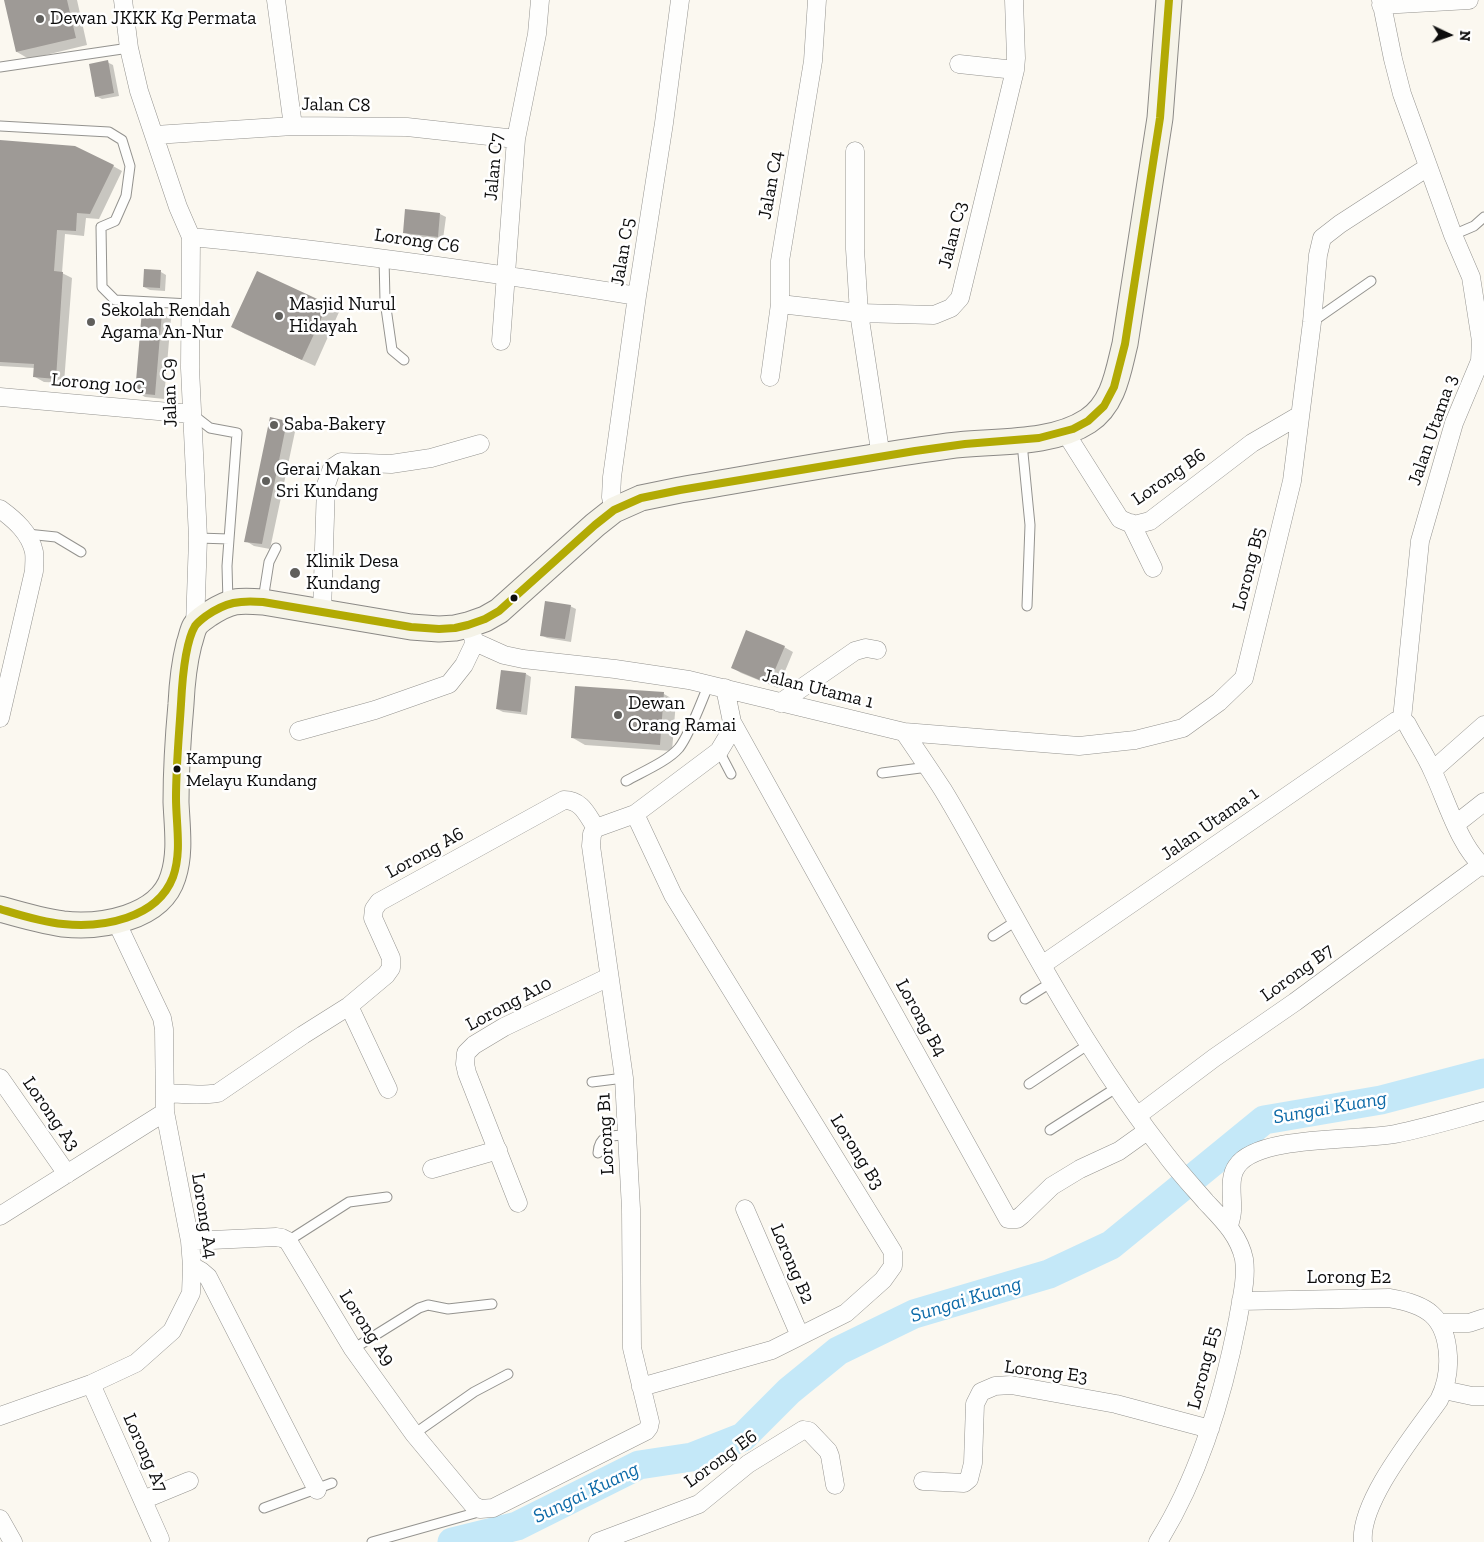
<!DOCTYPE html>
<html>
<head>
<meta charset="utf-8">
<style>
	body { margin:0 }
	#map { position:relative; width:1484px; height:1542px; overflow:hidden; background:#fbf8f0; font-family:"Zilla Slab",serif }
	canvas { display:block }
	.north { position:absolute; left:1424px; top:10px; width:50px; height:50px; -webkit-text-stroke:4px #fff; paint-order:stroke; rotate:93deg; font-size:14px; font-weight:700; line-height:20px; text-align:center; color:#0d0d0d }
	.north::after { content:''; display:block; margin:auto; width:18px; height:22px; background:#0d0d0d; clip-path:polygon(50% 0,100% 100%,50% 72%,0 100%) }
</style>
</head>
<body>
<div id="map">
<canvas width="1484" height="1542"></canvas>
<div class="north">N</div>
</div>
<script>
const c = document.querySelector('canvas').getContext('2d');
c.lineJoin = 'round';
function fill(path, color) { c.fillStyle = color; c.fill(path, 'evenodd'); }
function trace(path, color, width, dash) { c.strokeStyle = color; c.lineWidth = width; c.lineCap = dash ? 'butt' : 'round'; c.setLineDash(dash || []); c.stroke(path); }
function drawText(font, color, halo, rows, align = 'center') {
  c.font = font + ' "Zilla Slab",serif'; c.lineWidth = 5; c.setLineDash([]); c.textBaseline = 'middle'; c.strokeStyle = halo; c.fillStyle = color; for (const [text, x, y, turn = 0] of rows) {
    c.save(); c.translate(x, y); c.rotate((+turn || 0) * Math.PI / 180); c.textAlign = isNaN(turn) ? turn : align; if (halo) c.strokeText(text, 0, 0); c.fillText(text, 0, 0); c.restore();
  }
}
const shadow = new Path2D(`
	M5 0H77L87 45 29 59 17 52Z
	M107 62 113 65 119 96 102 99 96 96Z
	M0 142 113 166 122 171 99 219 86 218 84 236 65 234 62 273 72 278 64 383 44 382 35 377V368L0 366Z
	M440 214 446 217 443 239 410 236 404 232Z
	M161 272 166 275 165 291 150 290 144 287Z
	M327 305 339 312 315 366 245 334 233 327Z
	M162 313 171 318 164 399 145 397 136 392Z
	M287 422 296 427 270 549 254 546 246 541Z
	M570 606 576 609 571 642 547 638 541 635Z
	M784 647 793 652 778 688 741 673 733 668Z
	M526 674 531 677 527 715 503 712 497 709Z
	M664 694 676 701 672 751 585 745 573 738Z`);
const river = new Path2D(`
	M452 1542 517 1526 639 1465 692 1457 743 1437 789 1391 838 1351 914 1314 1049 1274 1111 1245 1264 1120 1381 1100 1484 1073`);
const building = new Path2D(`
	M4 0H67L76 38 16 52Z
	M108 60 114 93 95 97 89 64Z
	M0 140 75 146 114 165 90 214 77 213 76 231 57 230 54 271 63 272 56 379 33 377 34 364 0 362Z
	M405 209 440 213 438 237 403 233Z
	M144 269 161 270 160 288 143 287Z
	M257 271 328 304 302 360 231 327Z
	M142 310 162 312 155 395 135 393Z
	M270 417 287 421 262 544 244 542Z
	M545 601 571 605 565 639 540 636Z
	M746 630 785 646 769 684 731 668Z
	M501 670 526 673 521 712 496 709Z
	M575 686 664 692 660 745 571 738Z`);
const service = new Path2D(`
	M0 67 129 48
	M0 126 109 132 122 140 130 166 126 196 115 221 101 227 102 287 115 300 190 304
	M1453 235 1474 226 1484 217
	M384 258 385 301 392 350 404 360
	M1312 322 1371 281
	M192 414 210 428 237 433 227 566 228 602
	M1022 443 1030 525 1027 606
	M27 534 56 537 81 552
	M198 538 229 539
	M263 600 269 562 276 548
	M719 751 731 774
	M882 773 928 767
	M626 781C642 772 668 761 679 748 690 734 701 702 709 684
	M993 936 1016 921
	M1025 999 1052 982
	M592 1082 624 1078
	M1029 1084 1089 1044
	M1050 1130 1116 1088
	M598 1153C599 1133 613 1136 628 1135
	M288 1241 349 1202 387 1197
	M353 1349 419 1308 428 1305 448 1309 492 1304
	M414 1434 474 1392 508 1374
	M264 1508 332 1483
	M372 1542 475 1513 480 1509`);
const minor = new Path2D(`
	M123 0 129 48 139 91 178 207 191 237 190 368 198 538 195 626
	M276 0 293 126
	M1381 0 1393 59 1402 94 1453 235 1471 277 1481 341 1480 361 1454 423 1420 541 1402 719 1407 724C1415 740 1426 755 1433 772 1446 799 1460 848 1484 867
	M1381 5 1469 0
	M959 64 1015 70
	M155 135 293 126 407 127 516 139
	M855 151V249L859 313 881 457
	M191 237C340 251 489 272 637 296
	M780 304 859 313 934 315 951 308 960 298 1015 70 1016 58 1014 0
	M501 341 516 139 537 34 540 0
	M770 377 780 304V261L813 61 817 0
	M0 397 192 414
	M1065 432 1120 519 1134 525 1150 521 1252 443 1300 415
	M0 509C15 520 30 533 34 552 35 558 34 565 34 571L0 718
	M614 510 611 497 612 477 637 296 664 123 680 0
	M1131 523 1153 568
	M322 612 326 485 332 468 341 462 391 464 431 458 480 444
	M468 625 475 642 504 655 523 659 615 669 689 680 904 732C917 751 930 770 943 790 968 831 990 874 1014 916 1060 999 1108 1081 1167 1156 1179 1172 1193 1187 1206 1202 1222 1219 1239 1235 1244 1259 1247 1279 1241 1300 1238 1319 1223 1397 1200 1475 1158 1542
	M725 688 732 722 1008 1219H1017L1022 1215 1052 1186 1080 1169 1119 1151 1147 1131
	M780 703 855 651 866 648 877 650
	M299 731 375 710 449 684 464 665 475 642
	M904 732 1079 746 1135 740 1183 728 1219 702 1244 678 1292 481 1312 322 1318 255 1322 238 1340 224 1428 167
	M1433 770 1484 725
	M635 814 673 895 893 1252V1266L883 1280 846 1313 772 1350 641 1387
	M1456 824 1484 802
	M1042 965 1396 721 1402 719
	M349 1006 388 1089
	M0 1078 67 1174
	M165 1093C183 1094 201 1096 218 1093L303 1035 349 1006 386 975 391 968V958L373 918 374 909 379 902 564 800C582 800 587 815 596 828
	M1137 1116 1214 1058 1295 1002 1481 865
	M432 1169 498 1150
	M518 1203 467 1073 465 1064 466 1053 474 1045 504 1027 609 977
	M745 1209 800 1336
	M0 1216 165 1112
	M1229 1226C1230 1221 1232 1216 1232 1211 1233 1197 1228 1178 1237 1166 1258 1135 1358 1141 1395 1134 1425 1128 1455 1119 1484 1111
	M190 1241 276 1237 282 1238 288 1241 353 1349 414 1434 473 1505 480 1509 493 1508 646 1431 649 1427 650 1422 632 1348 631 1209 624 1078 591 846 592 834 596 828 635 814 719 751 728 736 732 722
	M192 1266 201 1271 208 1277 317 1490
	M1241 1301 1389 1298C1426 1304 1446 1316 1448 1356 1449 1372 1446 1386 1439 1400 1415 1434 1359 1502 1363 1542
	M1441 1323H1469L1484 1318
	M91 1384 160 1539
	M1444 1390 1472 1396H1484
	M0 1416 91 1384 136 1363 172 1331 191 1293 192 1266 190 1241 165 1112 164 1029 162 1018 116 921
	M923 1481 964 1483 969 1479 973 1463 975 1404 981 1392 995 1386 1011 1385 1116 1404 1210 1429
	M143 1500 189 1481
	M0 1519 13 1542
	M598 1542 699 1504 748 1464 803 1430 809 1431 828 1451 830 1456 835 1485`);
const secondary = new Path2D(`
	M0 909C21 915 41 921 63 924 100 928 160 919 173 877 181 853 177 827 176 802 176 769 178 737 181 704 182 683 184 664 189 644 191 639 192 631 195 626 198 621 205 617 209 614 231 600 238 600 263 602L411 627 439 629 455 628 468 625 485 619 499 611 595 525 614 510 641 498 680 490C769 475 859 458 948 446 992 440 1050 446 1088 421 1114 404 1118 372 1125 344L1160 118 1169 0`);
const bus1 = new Path2D(`
	M0 909C20 915 41 922 63 924 102 928 157 919 173 877 182 852 176 824 176 798 176 767 179 736 181 704 182 684 185 643 195 626 198 622 202 619 206 616 226 602 240 600 263 602L411 627 439 629 455 628 468 625 485 619 499 611 595 525 614 510 641 498 680 490 915 451 965 444 1039 438 1073 429 1088 421 1104 406 1114 387 1125 344 1160 118 1169 0`);
const markers = [
	[40,19,5,"#605f5c"],
	[279,316,5,"#605f5c"],
	[91,322,5,"#605f5c"],
	[274,425,5,"#605f5c"],
	[266,481,5,"#605f5c"],
	[295,573,6,"#605f5c"],
	[514,598,4.5,"#0d0d0d"],
	[618,715,5,"#605f5c"],
	[177,769,4.5,"#0d0d0d"]
];
const busNames = [
	["Kampung",186,759],
	["Melayu Kundang",186,781]
];
const poiNames = [
	["Dewan JKKK Kg Permata",50,19],
	["Masjid Nurul",289,305],
	["Hidayah",289,327],
	["Sekolah Rendah",101,311],
	["Agama An-Nur",101,333],
	["Saba-Bakery",284,425],
	["Gerai Makan",276,470],
	["Sri Kundang",276,492],
	["Klinik Desa",306,562],
	["Kundang",306,584],
	["Dewan",628,704],
	["Orang Ramai",628,726]
];
const streetNames = [
	["Jalan C8",336,105,1],
	["Jalan C7",494,167,-85],
	["Jalan C4",771,185,-80],
	["Jalan C3",953,235,-76],
	["Lorong C6",417,241,8],
	["Jalan C5",623,252,-81],
	["Lorong 10C",98,384,5],
	["Jalan C9",170,393,-92],
	["Jalan Utama 3",1433,430,-71],
	["Lorong B6",1169,477,-35],
	["Lorong B5",1249,569,-76],
	["Jalan Utama 1",818,689,14],
	["Jalan Utama 1",1210,824,-35],
	["Lorong A6",425,853,-29],
	["Lorong B7",1297,973,-36],
	["Lorong A10",509,1004,-28],
	["Lorong B4",921,1018,61],
	["Lorong A3",51,1114,55],
	["Lorong B1",606,1134,-93],
	["Lorong B3",857,1152,58],
	["Lorong A4",204,1216,81],
	["Lorong B2",792,1264,67],
	["Lorong E2",1349,1278],
	["Lorong A9",367,1328,57],
	["Lorong E5",1204,1368,-76],
	["Lorong E3",1046,1372,7],
	["Lorong A7",145,1453,66],
	["Lorong E6",721,1459,-36]
];
const waterNames = [
	["Sungai Kuang",1330,1108,-10],
	["Sungai Kuang",966,1300,-17],
	["Sungai Kuang",586,1493,-26]
];
fill(shadow, '#0003');
trace(river, '#c4e8f8', 29);
fill(building, '#9e9a96');
trace(service, '#94938f', 11);
trace(minor, '#94938f', 19);
trace(secondary, '#8b8986', 27);
trace(service, '#fefefd', 9);
trace(minor, '#fefefd', 18);
trace(secondary, '#f5f3e8', 25);
trace(bus1, '#b2aa04', 8);
for (const [x, y, r, color] of markers) { const dot = new Path2D(); dot.arc(x, y, r, 0, 2 * Math.PI); c.fillStyle = color; c.fill(dot); trace(dot, '#fff', 2); }
drawText('18px', '#0d0d0d', '#fff', busNames, 'left');
drawText('19px', '#0d0d0d', '#fff', poiNames, 'left');
drawText('19px', '#0d0d0d', '#fff', streetNames);
drawText('italic 20px', '#0d6aa8', '#fff', waterNames);
</script>
</body>
</html>
